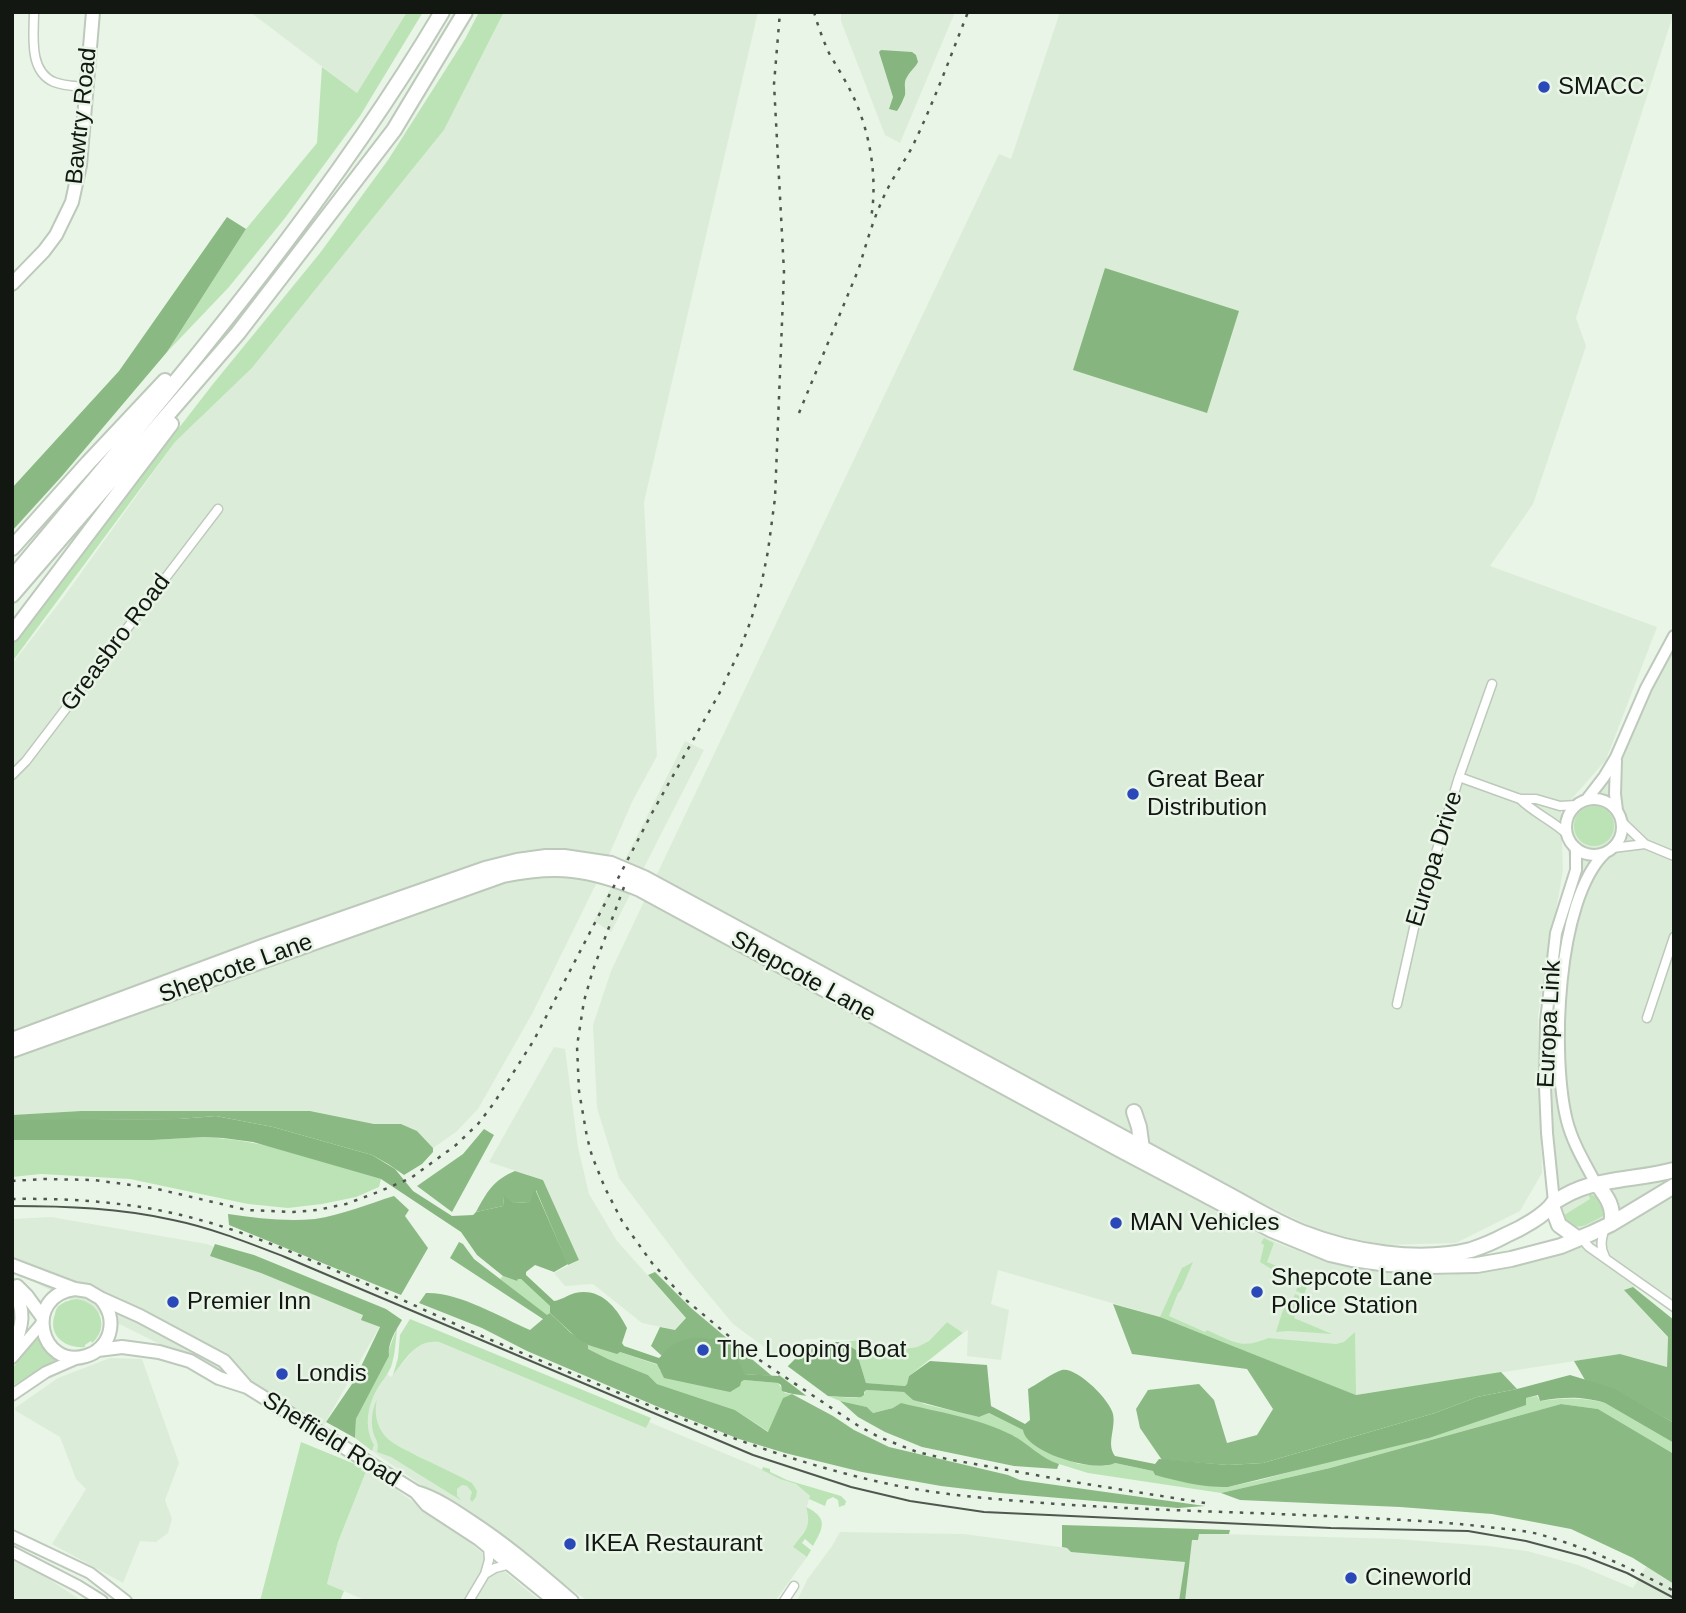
<!DOCTYPE html>
<html>
<head>
<meta charset="utf-8">
<style>
	body { margin:0 }
	#map { position:relative; width:1686px; height:1613px; overflow:hidden; background:#e9f5e7; font-family:Helvetica,sans-serif }
	canvas { display:block }
	.frame { position:absolute; inset:0; border:14px solid #131712; pointer-events:none }
</style>
</head>
<body>
<div id="map">
<canvas width="1686" height="1613"></canvas>
<div class="frame"></div>
</div>
<script>
const c = document.querySelector('canvas').getContext('2d');
c.lineJoin = 'round';
function fill(path, color) { c.fillStyle = color; c.fill(path, 'evenodd'); }
function trace(path, color, width, dash) { c.strokeStyle = color; c.lineWidth = width; c.lineCap = dash ? 'butt' : 'round'; c.setLineDash(dash || []); c.stroke(path); }
function drawText(font, color, halo, rows, align = 'center') {
  c.font = font + ' Helvetica,sans-serif'; c.lineWidth = 5; c.setLineDash([]); c.textBaseline = 'middle'; c.strokeStyle = halo; c.fillStyle = color; for (const [text, x, y, turn = 0] of rows) {
    c.save(); c.translate(x, y); c.rotate((+turn || 0) * Math.PI / 180); c.textAlign = isNaN(turn) ? turn : align; if (halo) c.strokeText(text, 0, 0); c.fillText(text, 0, 0); c.restore();
  }
}
const built = new Path2D(`
	M250 12H407L357 93Z
	M504 12H758L644 502 657 756 633 800 597 882 532 1014 478 1109 456 1132 433 1148 417 1131 401 1124H374L310 1111H81L12 1115V664L63 598 175 442 252 368 444 130Z
	M841 12H955L900 143 885 135 841 21Z
	M1060 12H1674L1576 318 1586 346 1533 504 1490 566 1657 627 1606 760 1561 811 1563 870 1538 1015 1542 1173 1520 1211 1456 1243 1383 1245 1320 1231 1232 1188 1218 1213 1277 1243 1322 1260 1354 1268 1410 1275H1448L1508 1268 1558 1254 1579 1244 1548 1205 1544 1119V1051L1570 864 1564 826 1565 814 1569 808 1601 777 1615 749 1631 706 1647 673 1674 626V1314L1636 1287 1625 1290 1668 1338 1667 1367 1620 1354 1356 1395 1160 1317 998 1270 991 1304 1009 1310 1001 1360 967 1356 968 1330 963 1333 947 1322 929 1341 917 1347 898 1350 881 1349 858 1340 805 1339 778 1357 733 1324 689 1271 619 1178 597 1108 593 1025 611 971 999 154 1011 159Z
	M685 741 704 750 611 932 594 921Z
	M554 1047 565 1049 578 1147 589 1194 617 1241 686 1318 675 1330 642 1323 593 1284 565 1286 554 1273 579 1260 543 1180 489 1162Z
	M51 1217 207 1244 385 1317 324 1425 42 1286 12 1268V1219Z
	M430 1341 439 1342 646 1428 649 1422 755 1466 780 1479 796 1484 810 1496 806 1509 809 1516 808 1526 793 1547 807 1557 775 1601H588L372 1451 374 1445 369 1436 367 1416 371 1401 378 1388 387 1374 391 1377 416 1347Z
	M110 1358 142 1359 179 1463 165 1500 172 1519 168 1533 156 1542 140 1541 123 1583 52 1544 86 1489 76 1479 60 1437 16 1411 15 1408 58 1378Z
	M367 1469 463 1537 540 1601H367L327 1584 338 1542Z
	M1674 1521V1601H797L807 1580 832 1546 840 1532 964 1534 1067 1548 1072 1552 1187 1533 1397 1539 1488 1546 1527 1551 1578 1565 1633 1588Z
	M12 1560 40 1573 82 1601H12Z`);
const green = new Path2D(`
	M407 12H423L360 116 285 218 229 287 167 352 246 229 317 143 322 67 357 93Z
	M479 12H504L444 130 252 368 175 442 12 662V643L213 384 320 253 388 160 465 39Z
	M1574 826a20 20 0 1 1 40 0a20 20 0 1 1-40 0Z
	M204 1137C263 1140 325 1160 381 1179L379 1187 356 1197 322 1204 288 1208 248 1204 130 1179 41 1174 12 1177V1140H153Z
	M1588 1193C1599 1197 1605 1204 1603 1216 1585 1225 1577 1234 1561 1217L1590 1199Z
	M1264 1238 1274 1243 1267 1262 1310 1280 1304 1294 1296 1291 1299 1283 1286 1278 1260 1262 1264 1245 1261 1243Z
	M1193 1262 1181 1290 1178 1293 1169 1316 1205 1332 1207 1330C1232 1341 1241 1350 1268 1338L1336 1344 1344 1342 1355 1332 1356 1395 1160 1317 1182 1268Z
	M503 1276 517 1281 518 1278 521 1279 550 1306V1313L547 1316 500 1279Z
	M1295 1294 1302 1297 1294 1318 1332 1334 1289 1331 1276 1332 1282 1313 1288 1300 1292 1301Z
	M76 1299C99 1301 111 1327 92 1343L91 1341 85 1345V1347C65 1349 47 1335 55 1314 56 1310 56 1308 60 1305 65 1301 71 1300 76 1299Z
	M410 1319 651 1418 646 1428 439 1342C416 1339 406 1359 393 1375L398 1358 400 1335Z
	M947 1322 963 1333 909 1376 907 1384 905 1386 866 1383 856 1350 843 1342 858 1340 880 1349 898 1350 917 1347 929 1341Z
	M397 1328C396 1339 395 1356 391 1367 388 1374 383 1380 379 1386 368 1404 363 1425 374 1445L372 1451 355 1438 356 1419 389 1356 388 1352Z
	M34 1339H42L59 1358 12 1386V1369Z
	M588 1345 620 1352 658 1365 660 1371 741 1382 744 1380 778 1383 785 1393 792 1394 783 1398 769 1432 735 1410 657 1384 648 1375 608 1359 587 1349Z
	M865 1390 904 1392 924 1404 979 1417 989 1413 1023 1430 1059 1457 1079 1464 1105 1466 1115 1463 1153 1471 1155 1475 1216 1487H1228L1260 1480 1431 1434 1526 1398 1537 1396 1540 1401C1563 1398 1582 1397 1605 1403L1674 1443V1454L1598 1409 1561 1404 1330 1468 1221 1493 1088 1473 1046 1460 1014 1436 893 1408 873 1413 867 1407 840 1401 828 1396 856 1398 864 1395Z
	M377 1399C374 1412 376 1425 385 1436 393 1445 407 1450 417 1456 436 1465 454 1473 472 1483L477 1491 476 1497 472 1502 470 1499 472 1492 467 1486 462 1485 457 1489V1496L462 1501 391 1457 377 1452C379 1444 377 1442 374 1435 370 1423 372 1410 377 1399Z
	M301 1442 367 1469 338 1542 327 1584 344 1591 340 1601H260Z
	M763 1467 770 1469V1472L787 1480 841 1496 846 1501 845 1505 839 1507 838 1500 833 1497 827 1500 825 1506 809 1499 810 1496 796 1484 780 1479 762 1470Z
	M806 1507C829 1518 823 1528 813 1546L805 1539 802 1543 811 1550 807 1557 793 1547C805 1530 812 1528 806 1507Z`);
const forest = new Path2D(`
	M227 217 246 229 167 352 62 476 12 531V488L119 371Z
	M81 1111H310L374 1124H401L417 1131 433 1148V1152L422 1164 404 1175 388 1164 372 1155 273 1127 216 1116 179 1119 12 1121V1115Z
	M484 1129 494 1135 452 1212 417 1186 463 1154Z
	M515 1171 543 1180 579 1260 568 1265 536 1190 529 1202 515 1203 504 1197 503 1206 476 1212C487 1192 493 1180 515 1171Z
	M394 1196 409 1210 405 1216 428 1248 401 1295 229 1225 228 1214C257 1218 286 1222 315 1219 342 1215 368 1204 394 1196Z
	M459 1242 463 1244 474 1259 547 1315 550 1313 571 1333 588 1345V1349L608 1359 648 1375 657 1384 735 1410 768 1432 783 1398 792 1394 833 1416 854 1430 889 1447 1008 1475 1020 1480 1205 1506 1178 1508 1000 1493 941 1486 862 1472 785 1453 739 1439 656 1406 527 1351 482 1328 419 1303 426 1293C459 1292 500 1317 530 1330L543 1319 450 1258Z
	M215 1244 254 1255 386 1309 402 1320C396 1330 387 1344 389 1356L356 1419 355 1438 326 1422 354 1381 380 1327 361 1320 363 1315 261 1273 210 1256Z
	M655 1272 691 1308 772 1376 744 1374 662 1356 651 1346 660 1327 675 1330 686 1318 648 1275Z
	M1633 1287 1674 1320V1423L1613 1389 1585 1380 1574 1361 1620 1354 1667 1367 1668 1337 1624 1290Z
	M1113 1304 1160 1317 1356 1395 1501 1372 1517 1389 1477 1397 1435 1413 1263 1463 1228 1465 1162 1460 1140 1428 1136 1409 1148 1390 1199 1384 1214 1400 1227 1443 1257 1435 1273 1409 1247 1369 1132 1354Z
	M840 1401 867 1407 873 1413 893 1408 901 1403C938 1412 978 1418 1012 1435 1029 1444 1040 1458 1059 1464L1057 1469 1014 1466 922 1447 885 1432 858 1417Z
	M1561 1404 1598 1409 1674 1454V1584L1633 1558 1571 1529 1492 1514 1400 1507 1240 1500 1221 1493 1330 1468Z
	M1062 1525 1230 1530 1229 1534H1199L1198 1540H1192L1185 1601H1179L1185 1562 1071 1552 1067 1548 1062 1547Z`);
const water = new Path2D(`
	M881 50 912 52 916 55 918 62C915 68 910 71 907 77 903 83 906 88 905 95 903 100 900 107 897 111L889 109 893 97 879 52Z
	M1105 268 1239 311 1207 413 1073 370Z
	M216 1116 273 1127 372 1155 395 1169 413 1191 452 1216 473 1215 476 1212 503 1206 504 1196 515 1203 529 1202 535 1189 568 1264 554 1272 535 1265 526 1272V1275L554 1301C562 1300 567 1295 575 1293 601 1287 617 1308 627 1328L622 1343 624 1346 659 1358C664 1354 666 1349 671 1346 684 1338 695 1336 710 1339 714 1340 718 1339 721 1341 730 1346 742 1364 744 1374L778 1376 807 1347 822 1342H843L856 1350 866 1383 905 1386 907 1384 909 1376 930 1361 987 1365 991 1406 1025 1424 1030 1420 1028 1389C1036 1385 1054 1372 1062 1370 1077 1367 1110 1400 1113 1414 1116 1429 1106 1444 1115 1456L1155 1464 1159 1459 1228 1465 1263 1463 1435 1413 1477 1397 1517 1389 1570 1375 1613 1388 1674 1423V1443L1605 1403C1581 1396 1564 1397 1540 1401L1538 1395 1526 1398V1405L1429 1438 1228 1487C1204 1488 1178 1481 1155 1475L1153 1471 1115 1463C1096 1473 1026 1453 1023 1430L989 1413 979 1417 958 1412 913 1400 904 1392 866 1390 864 1392V1395L861 1397C849 1398 838 1396 827 1396 809 1396 798 1396 782 1391L781 1385 778 1383 744 1380 741 1382 740 1386 730 1392 664 1378 657 1364 620 1352 617 1354 588 1345 579 1340 550 1313V1306L521 1279H518L517 1281 503 1276 477 1255 461 1232 381 1179 364 1174 253 1142 223 1138 204 1137 153 1140H12V1120L179 1119Z`);
const pier = new Path2D(`
	M786 1365 832 1399 812 1400 775 1372Z`);
const street = new Path2D(`
	M34 12C34 34 28 71 54 82 64 86 76 86 86 87
	M12 775 26 761 218 509
	M1459 777 1492 684
	M1520 799C1534 813 1552 820 1567 834
	M1622 822 1645 844 1674 856
	M1613 848 1645 844
	M1397 1004 1416 919 1459 777 1520 799H1536L1560 806 1576 805
	M1647 1018 1674 937
	M1581 1238 1589 1247 1674 1307
	M1605 1257C1599 1246 1602 1238 1605 1227
	M488 1546 489 1560 485 1574 495 1568 511 1564
	M469 1601 485 1574
	M784 1601 794 1586`);
const secondary = new Path2D(`
	M1616 760 1615 794 1617 810
	M1566 827a28 28 0 1 1 56 0a28 28 0 1 1-56 0Z
	M1587 799 1604 777 1616 757 1646 688 1674 636
	M1596 1184C1585 1163 1573 1144 1567 1121 1551 1058 1556 900 1605 853
	M1554 1202 1547 1133 1545 1087 1546 1021 1556 933 1576 870V848
	M12 1358 42 1323
	M12 1395 46 1372 78 1358
	M12 1536 90 1573 126 1601
	M12 1552 78 1586 102 1601`);
const primary = new Path2D(`
	M12 284 44 251 56 235 72 202 80 165 93 12
	M12 1265 75 1289 88 1291 100 1298 140 1316 224 1361 245 1385
	M17 1286 27 1296 43 1318
	M12 1287C28 1312 21 1328 12 1354
	M75 1289C22 1296 40 1370 86 1356 97 1353 106 1344 109 1334 113 1321 109 1308 100 1298
	M98 1350 122 1347 159 1352 190 1361 219 1378 247 1387 416 1492 427 1505 479 1539 555 1601
	M416 1492C440 1499 461 1515 482 1529 514 1551 543 1576 572 1601`);
const highway = new Path2D(`
	M12 548 88 463 165 381
	M12 578C164 396 321 216 442 12
	M12 595 238 333 394 130 465 12
	M12 634 171 424
	M12 1040 262 947 485 869 517 861 546 857H564L611 864 644 878 1229 1195C1253 1208 1276 1222 1301 1232 1352 1252 1418 1263 1471 1250 1483 1246 1495 1241 1506 1235 1520 1229 1546 1215 1554 1202 1564 1196 1574 1190 1585 1187 1614 1178 1645 1178 1674 1170
	M12 1050 503 875C557 864 589 868 640 889L1119 1149 1272 1230 1330 1254 1352 1259 1388 1264 1429 1266 1477 1265 1511 1259 1561 1246 1592 1233 1611 1224 1674 1186
	M1134 1112 1139 1127 1142 1149
	M1597 1184C1607 1197 1615 1208 1611 1224
	M1552 1206 1559 1225 1577 1238`);
const tram = new Path2D(`
	M12 1206C66 1206 120 1208 173 1220 212 1228 249 1243 285 1257L753 1455 851 1487 910 1501 984 1512 1331 1528 1468 1531 1526 1541 1586 1557 1627 1573 1674 1598`);
const rail = new Path2D(`
	M814 12C818 26 823 40 829 53 837 67 846 81 853 96 870 132 878 178 871 218
	M799 413 859 268C867 241 875 213 888 188 896 172 908 157 915 141 935 99 951 55 968 12
	M624 887 593 970 584 1001 577 1046 579 1091 587 1137 592 1156 605 1188 622 1221 652 1263 686 1300 749 1353 857 1425 879 1437 917 1452 947 1459 1080 1483 1205 1503
	M12 1181 44 1179 94 1180 153 1188 247 1210 293 1212 317 1210 346 1204 378 1192 411 1178 456 1145 478 1124 494 1103 534 1040 652 813 719 694 739 652 751 620 761 586 768 551 775 498 784 272 774 84 780 12
	M12 1199C70 1198 129 1202 185 1216 230 1227 273 1244 315 1262 366 1283 416 1306 466 1329 511 1349 557 1367 602 1386 696 1425 790 1463 889 1484 940 1495 993 1499 1044 1503 1151 1511 1258 1512 1365 1518 1406 1520 1446 1522 1487 1527 1503 1529 1522 1530 1538 1534 1586 1547 1631 1568 1674 1591`);
const markers = [
	[1544,87,7,"#2a48b8"],
	[1133,794,7,"#2a48b8"],
	[1116,1223,7,"#2a48b8"],
	[1257,1292,7,"#2a48b8"],
	[173,1302,7,"#2a48b8"],
	[703,1350,7,"#2a48b8"],
	[282,1374,7,"#2a48b8"],
	[570,1544,7,"#2a48b8"],
	[1351,1578,7,"#2a48b8"]
];
const poiNames = [
	["SMACC",1558,87],
	["Great Bear",1147,780],
	["Distribution",1147,808],
	["MAN Vehicles",1130,1223],
	["Shepcote Lane",1271,1278],
	["Police Station",1271,1306],
	["Premier Inn",187,1302],
	["The Looping Boat",717,1350],
	["Londis",296,1374],
	["IKEA Restaurant",584,1544],
	["Cineworld",1365,1578]
];
const streetNames = [
	["Bawtry Road",82,116,-84],
	["Greasbro Road",116,643,-53],
	["Europa Drive",1435,859,-73],
	["Shepcote Lane",236,969,-20],
	["Shepcote Lane",803,977,29],
	["Europa Link",1550,1024,-87],
	["Sheffield Road",331,1440,32]
];
fill(built, '#dbedd8');
fill(green, '#bce3b5');
fill(forest, '#8bb983');
fill(water, '#87b57f');
fill(pier, '#e9f5e7');
trace(street, '#bdc9bb', 11);
trace(secondary, '#bdc9bb', 14);
trace(primary, '#bdc9bb', 16);
trace(highway, '#bdc9bb', 18);
trace(street, '#fff', 8);
trace(secondary, '#fff', 10);
trace(primary, '#fff', 12);
trace(highway, '#fff', 14);
trace(tram, '#50574f', 2);
trace(rail, '#50574f', 2.5, [3.5, 7]);
for (const [x, y, r, color] of markers) { const dot = new Path2D(); dot.arc(x, y, r, 0, 2 * Math.PI); c.fillStyle = color; c.fill(dot); trace(dot, '#e9f5e7', 2.5); }
drawText('24px', '#131712', '#e9f5e7', poiNames, 'left');
drawText('24px', '#131712', '#e9f5e7', streetNames);
</script>
</body>
</html>
